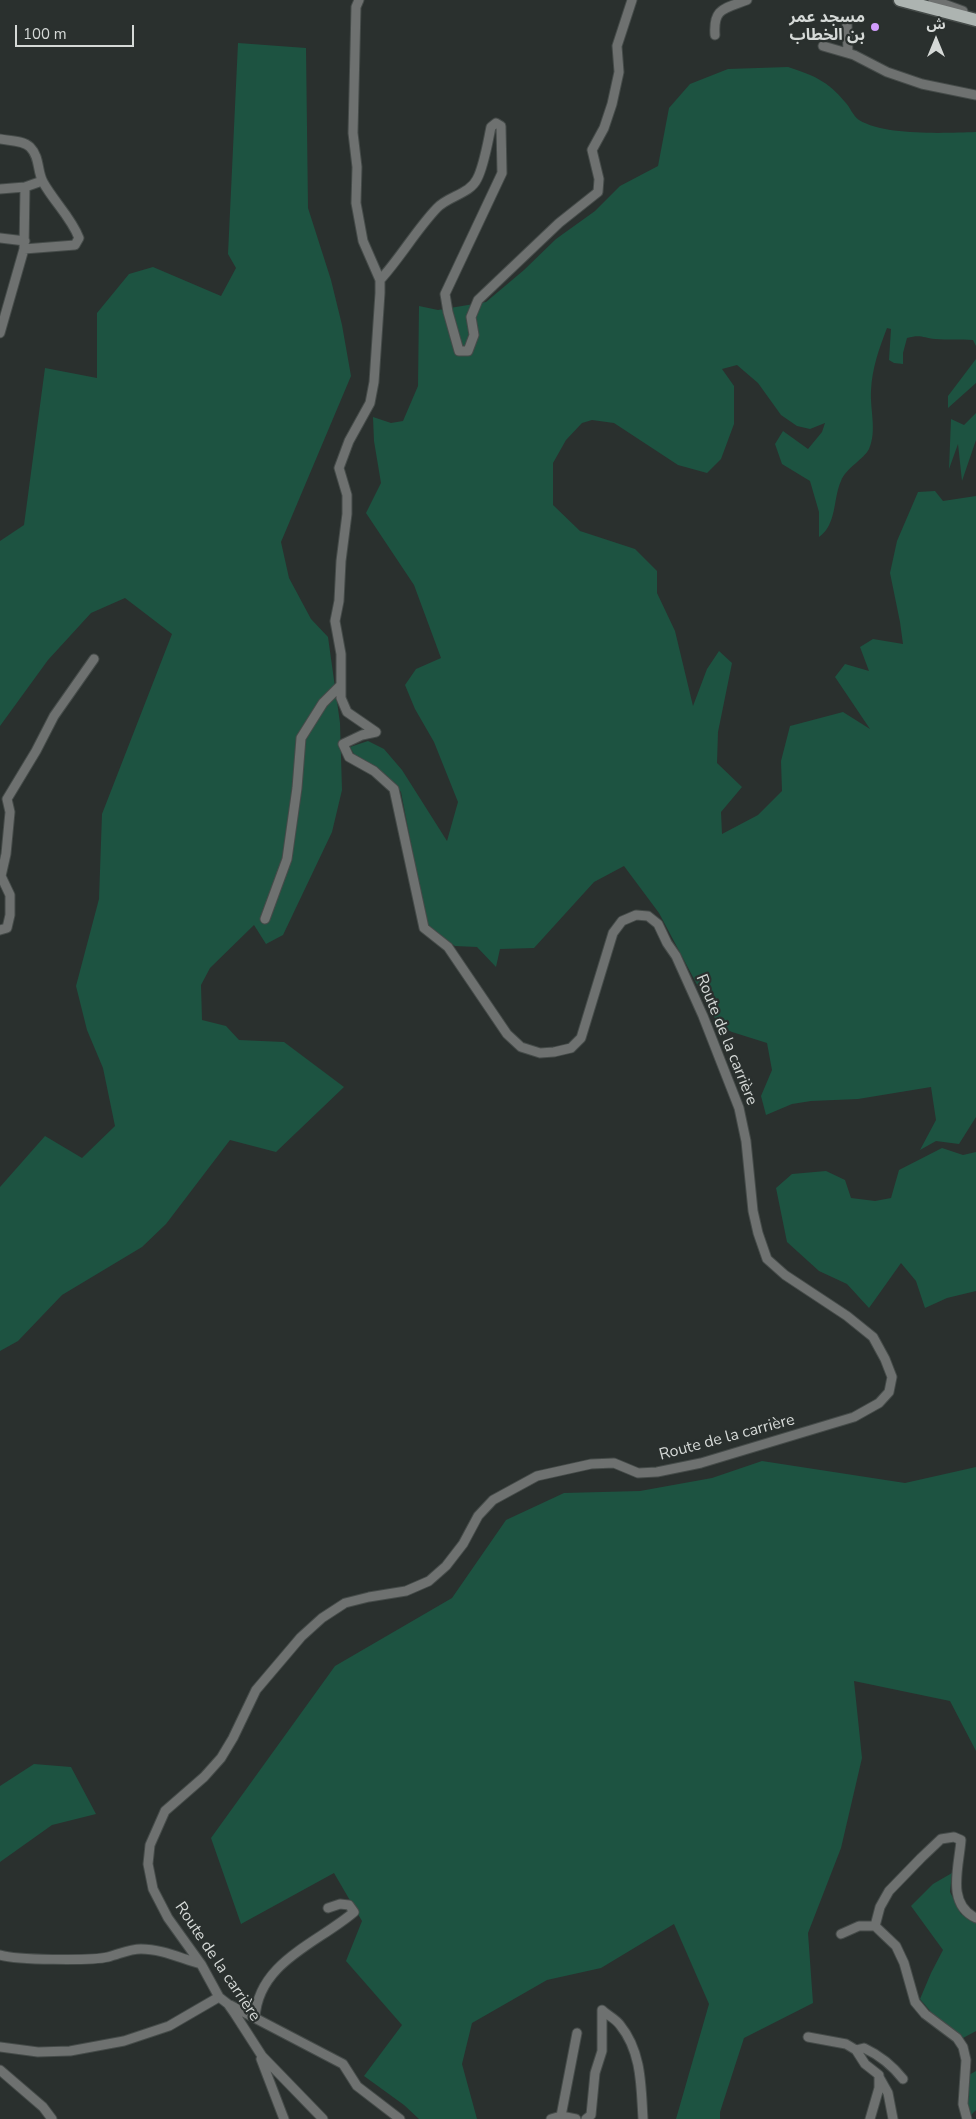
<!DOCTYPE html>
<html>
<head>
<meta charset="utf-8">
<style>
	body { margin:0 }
	#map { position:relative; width:976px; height:2119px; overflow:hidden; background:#2a302e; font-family:"Nunito Sans","Noto Sans Arabic",sans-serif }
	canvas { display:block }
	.north { position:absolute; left:911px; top:15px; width:50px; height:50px; -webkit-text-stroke:4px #2a302e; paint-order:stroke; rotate:0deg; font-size:14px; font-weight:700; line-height:20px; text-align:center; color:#d5d9d7 }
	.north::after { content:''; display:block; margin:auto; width:18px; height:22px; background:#d5d9d7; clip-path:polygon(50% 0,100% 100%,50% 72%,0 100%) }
	.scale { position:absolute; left:15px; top:25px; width:119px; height:22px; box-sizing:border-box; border:2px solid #d5d9d7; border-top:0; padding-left:6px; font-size:15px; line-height:18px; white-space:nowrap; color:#d5d9d7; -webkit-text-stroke:4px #2a302e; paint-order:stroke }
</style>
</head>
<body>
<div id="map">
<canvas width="976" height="2119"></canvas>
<div class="north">ش</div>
<div class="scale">100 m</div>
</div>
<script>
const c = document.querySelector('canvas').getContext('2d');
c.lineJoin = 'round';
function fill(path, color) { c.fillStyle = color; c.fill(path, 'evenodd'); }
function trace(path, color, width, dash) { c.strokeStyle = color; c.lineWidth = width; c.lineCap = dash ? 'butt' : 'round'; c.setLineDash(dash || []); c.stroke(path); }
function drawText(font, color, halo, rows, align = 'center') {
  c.font = font + ' "Nunito Sans","Noto Sans Arabic",sans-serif'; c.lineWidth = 4.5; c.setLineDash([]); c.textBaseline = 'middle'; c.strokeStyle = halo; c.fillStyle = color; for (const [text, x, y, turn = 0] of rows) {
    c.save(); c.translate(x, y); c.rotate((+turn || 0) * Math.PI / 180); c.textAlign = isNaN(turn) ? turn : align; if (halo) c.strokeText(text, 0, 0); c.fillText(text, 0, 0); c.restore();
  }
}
const green = new Path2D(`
	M238 43 306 48 308 208 331 280 342 325 351 376 281 542 289 578 311 619 328 637 340 723 342 790 332 832 283 935 266 944 254 925 210 968 201 985 202 1020 226 1026 239 1040 284 1042 344 1087 276 1152 230 1140 166 1224 142 1247 62 1295 18 1341 0 1351V1187L45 1136 82 1158 115 1126 103 1068 87 1030 76 986 99 899 102 814 172 634 125 598 91 613 48 660 0 726V541L24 525 45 368 97 378V313L129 274 153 267 221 296 236 268 228 254Z
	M788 67C813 75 828 81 845 102 850 107 853 116 859 120 885 136 945 133 976 132V346L973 340C960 339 948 340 935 339 923 338 921 334 907 338L903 353V364L894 363 889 360 891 329 887 328C879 349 872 368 871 391 870 410 877 431 869 449 864 459 846 468 841 481 833 498 837 525 819 537V512L810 481 782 464 775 444 783 431 808 449 822 432 825 423 810 429 797 426 781 415 758 383 737 365 722 369 734 386V424L721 459 707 473 678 465 614 423 592 420 582 423 566 440 553 463V505L580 531 635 549 657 571V593L675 631 693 706 707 669 719 651 732 663 718 732 717 763 742 787 721 812 722 834 758 815 782 791 781 761 790 726 843 712 870 729 835 677 845 664 869 671 860 647 873 639 903 644 900 622 890 573 897 541 918 492 935 491 943 501 976 496V1117L959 1144 936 1141 920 1150 936 1120 931 1087 858 1099 811 1101 792 1104 766 1115 761 1096 772 1070 767 1043 732 1032 719 1026 659 913 624 866 594 882 534 948 500 949 496 967 477 947 455 946 427 927 401 792 386 775 355 756 350 747 368 741 384 749 402 770 447 841 458 802 434 742 415 709 405 685 416 669 441 658 414 585 366 513 381 483 374 441 373 417 391 423 403 421 418 386 419 306 438 310 486 302 524 270 556 239 595 211 620 186 658 166 669 108 690 84 728 69Z
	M976 359V383L948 408V396Z
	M976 413V440L962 481 958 444 949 469 951 419 964 425Z
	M942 1148 963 1155 976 1152V1291L947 1298 925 1308 916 1281 901 1263 869 1308 847 1284 819 1271 787 1242 776 1188 792 1174 826 1171 845 1180 851 1198 875 1201 891 1198 899 1170Z
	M762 1461 905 1483 976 1467V1751L950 1701 854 1681 862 1758 841 1848 808 1933 813 2003 744 2038 720 2112V2119H676L709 2004 674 1924 601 1968 547 1980 472 2023 462 2064 477 2119H419L404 2105 364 2076 402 2025 346 1961 362 1921 334 1873 241 1924 211 1838 335 1666 452 1598 506 1520 564 1493 640 1491 712 1478Z
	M34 1764 71 1767 96 1814 52 1825 0 1862V1786Z
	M952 1873 950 1892 961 1914 976 1922V2031L963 2038 937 2019 920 1999 931 1973 943 1950 911 1906 933 1884Z
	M976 2071V2110L970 2116 967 2107V2076Z`);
const street = new Path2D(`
	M933 0 963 11
	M847 22 848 53
	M715 35C713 8 724 9 747 0
	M823 46 854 55 887 72 922 84 976 95
	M0 139C9 141 23 140 30 147 40 157 37 171 43 182 54 202 71 217 79 238L75 245 24 249
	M0 189 25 187 42 181
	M0 238 25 241
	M380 280C401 257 416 230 437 208 448 196 470 194 477 179 484 166 488 141 491 127L496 123 501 126 502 173 445 294 448 312 459 351H468L474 335 471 317 478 300 559 223 598 192 599 179 592 150 604 128 612 104 619 72 617 46 632 0
	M0 333 24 249 25 187
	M265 919 287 859 297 788 301 738 323 703 341 685
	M0 930 7 928 10 915V895L1 876 6 854 10 812 7 799 36 751 54 716 94 659
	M875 1926 880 1907 889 1891 921 1858 941 1839 954 1837 961 1840C959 1867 946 1904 976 1918
	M841 1934 859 1926H875L896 1946 904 1963 915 2002 925 2014 957 2038 963 2047 966 2060 963 2104 967 2119
	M0 1955C15 1960 91 1961 108 1957 120 1954 129 1949 141 1949 162 1949 182 1959 201 1964
	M230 2005 343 2064 357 2086 400 2119
	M255 2018C258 1962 318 1943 354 1912L349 1905 340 1904 328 1908
	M808 2037 846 2044 856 2050
	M0 2047 38 2052 70 2051 124 2041 169 2026 219 1997
	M261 2059 284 2119
	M0 2070 43 2107 52 2119
	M879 2077 888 2093 893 2119
	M561 2116 577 2033
	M323 2119 262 2056 235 2014 228 2004 219 1997 201 1964 168 1918 153 1889 148 1864 150 1845 165 1811 204 1777 221 1758 233 1738 256 1690 301 1637 322 1618 345 1603 369 1597 406 1591 429 1581 446 1566 463 1544 478 1516 493 1500 537 1476 591 1464 614 1463 638 1473 657 1472 701 1463 854 1417 879 1403 889 1392 892 1377 885 1359 873 1337 847 1316 785 1275 767 1259 758 1233 753 1211 746 1141 739 1108 703 1016 676 956 667 943 658 924 648 916 636 915 622 921 613 933 581 1038 571 1048 554 1052 540 1053 521 1047 507 1034 448 947 424 928 394 789 374 771 349 757 343 744 362 735 376 732 347 712 341 698V654L335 621 339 601 341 561 347 514V495L339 468 349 441 370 403 374 382 380 293V280L363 241 356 203 357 167 353 133 356 7 359 0
	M551 2119 561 2116 576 2119
	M586 2119 591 2115 595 2073 602 2051V2010C607 2015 616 2019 620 2025 642 2052 641 2087 643 2119
	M870 2119 879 2088V2075L865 2064 856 2050 864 2048C879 2055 892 2065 903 2079`);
const primary = new Path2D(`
	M900 0 976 20`);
const markers = [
	[875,27,5,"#d29dfd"]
];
const poiNames = [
	["مسجد عمر",865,18],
	["بن الخطاب",865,36]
];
const streetNames = [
	["Route de la carrière",726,1040,68],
	["Route de la carrière",727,1438,-15],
	["Route de la carrière",217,1962,56]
];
fill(green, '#1d5341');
trace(street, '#454b49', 11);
trace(primary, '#454b49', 15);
trace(street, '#6e7170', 9);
trace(primary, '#adb4b1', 12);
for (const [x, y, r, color] of markers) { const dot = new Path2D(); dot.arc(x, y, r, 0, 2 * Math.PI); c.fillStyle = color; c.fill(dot); trace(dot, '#2a302e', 2); }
drawText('bold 16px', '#d5d9d7', '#2a302e', poiNames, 'right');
drawText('16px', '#d5d9d7', '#2a302e', streetNames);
</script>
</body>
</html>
